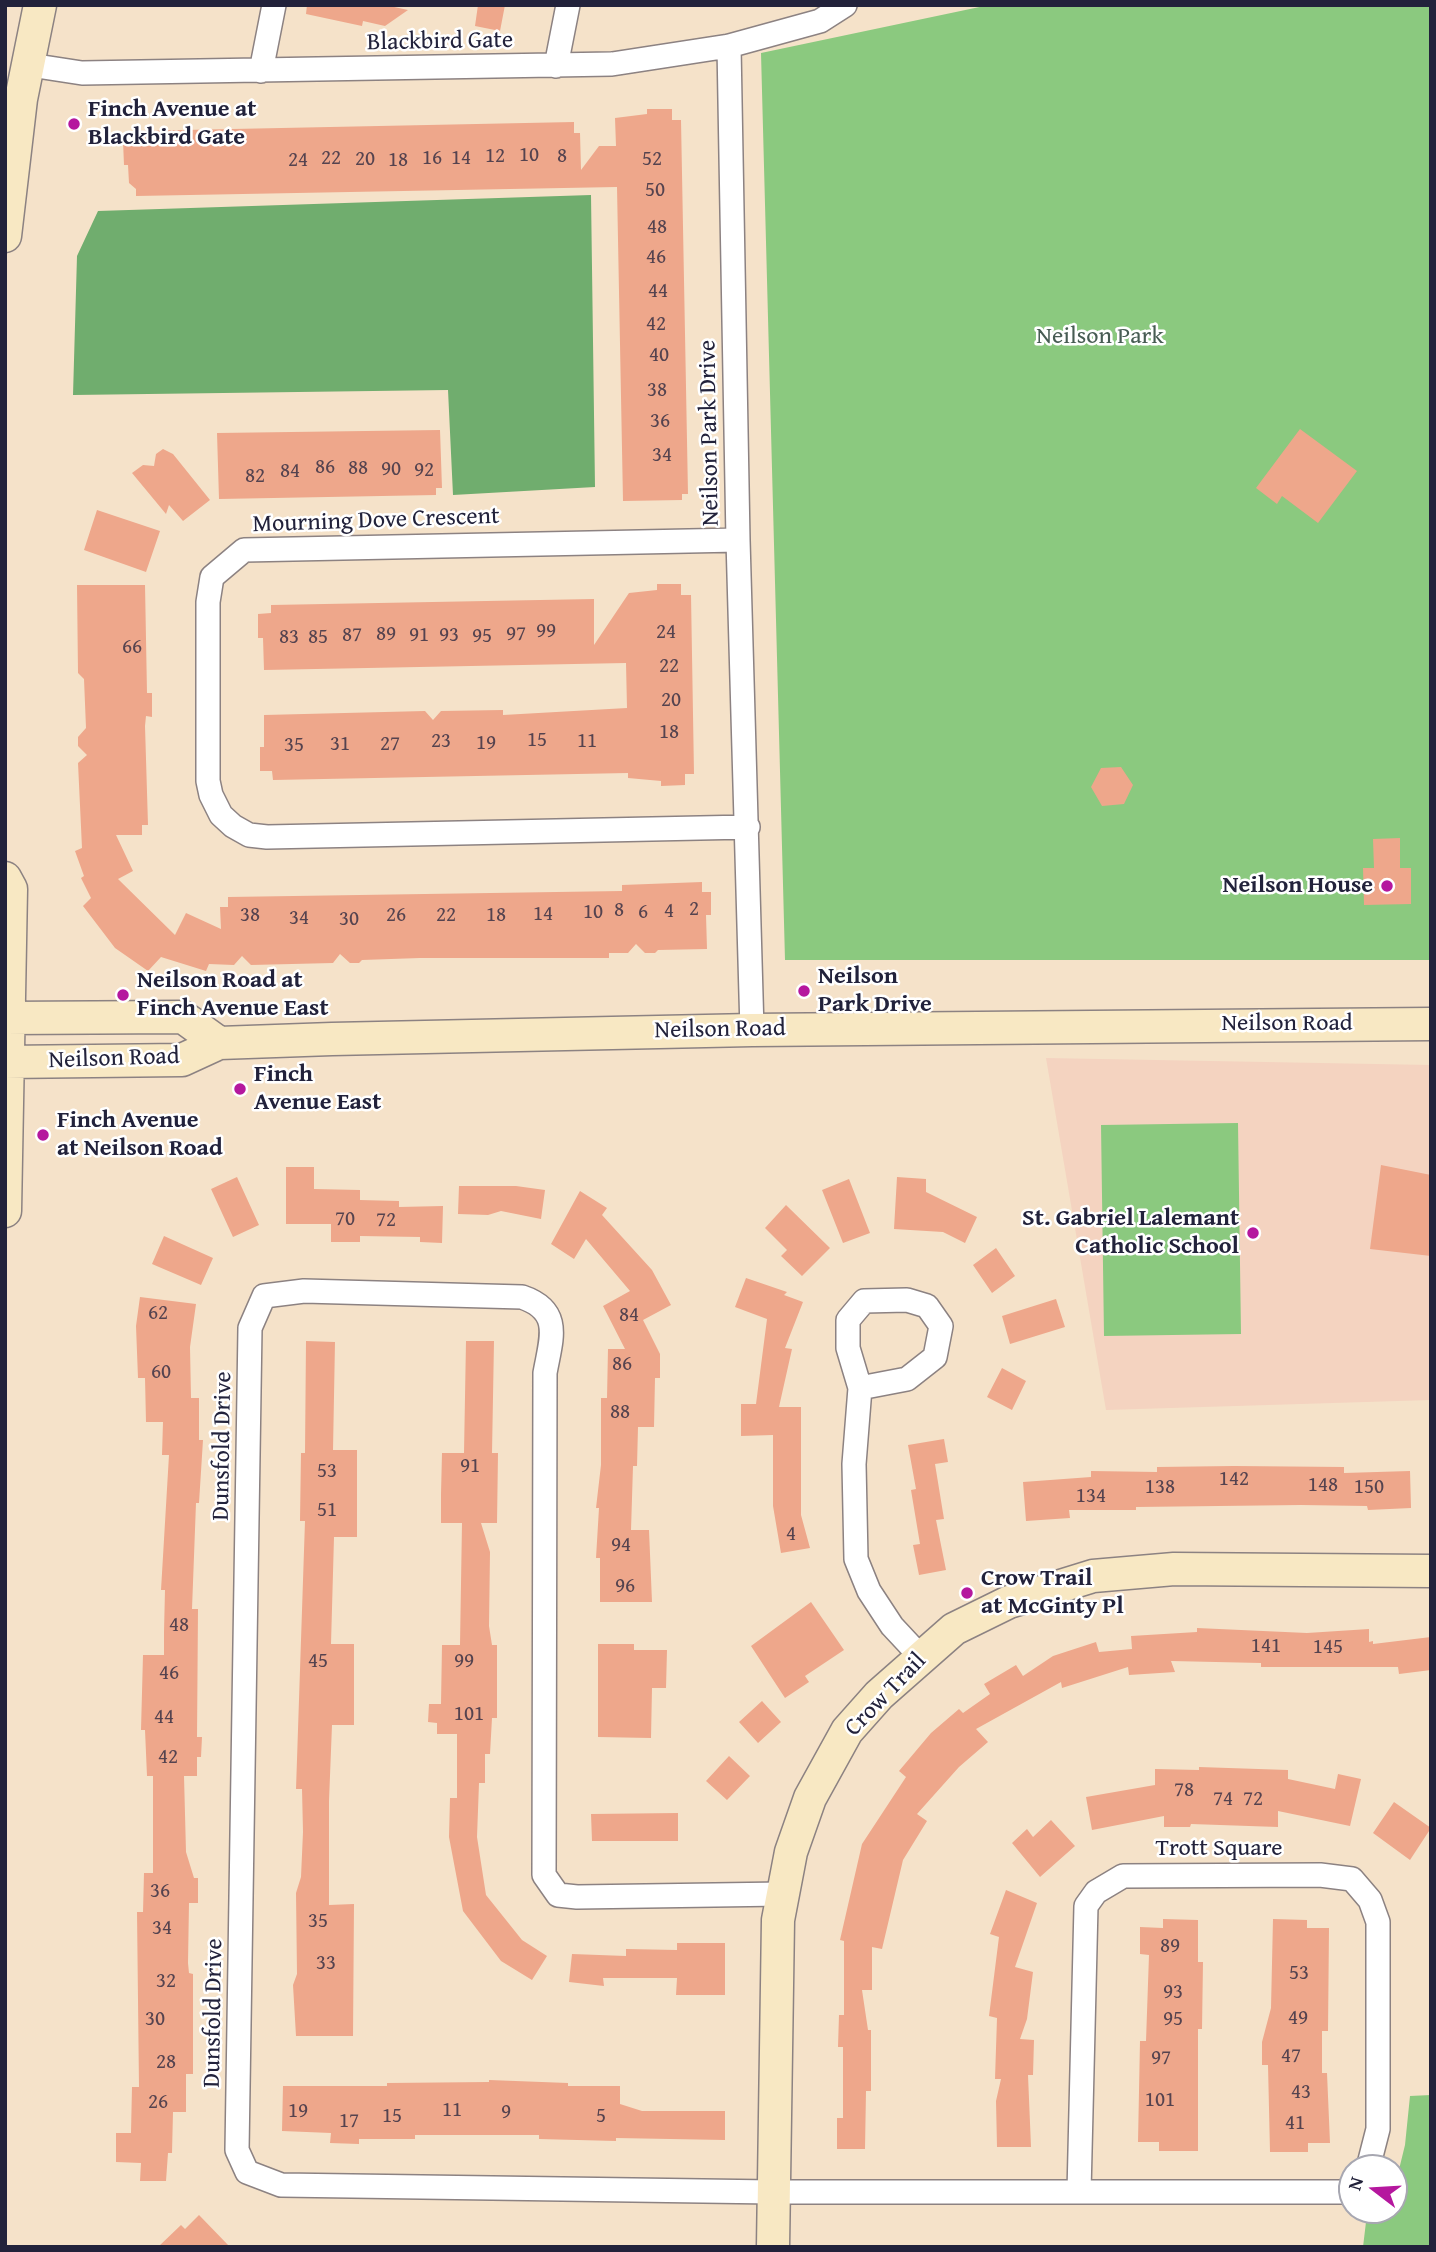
<!DOCTYPE html>
<html>
<head>
<meta charset="utf-8">
<style>
	body { margin:0 }
	#map { position:relative; width:1436px; height:2252px; overflow:hidden; background:#f5e2c9; font-family:"Gentium Book Plus",serif }
	canvas { display:block }
	.frame { position:absolute; inset:0; border:7px solid #22223b; pointer-events:none }
	.north { position:absolute; left:1338px; top:2154px; width:70px; height:70px; box-sizing:border-box; background:#fff; border:2px solid #a7a7b1; border-radius:50%; rotate:287deg; font-size:19px; font-weight:700; line-height:28px; text-align:center; color:#22223b }
	.north::after { content:''; display:block; margin:auto; width:24px; height:32px; background:#b5179e; clip-path:polygon(50% 0,100% 100%,50% 72%,0 100%) }
</style>
</head>
<body>
<div id="map">
<canvas width="1436" height="2252"></canvas>
<div class="frame"></div>
<div class="north">N</div>
</div>
<script>
const c = document.querySelector('canvas').getContext('2d');
c.lineJoin = 'round';
function fill(path, color) { c.fillStyle = color; c.fill(path, 'evenodd'); }
function trace(path, color, width, dash) { c.strokeStyle = color; c.lineWidth = width; c.lineCap = dash ? 'butt' : 'round'; c.setLineDash(dash || []); c.stroke(path); }
function drawText(font, color, halo, rows, align = 'center') {
  c.font = font + ' "Gentium Book Plus",serif'; c.lineWidth = 5; c.setLineDash([]); c.textBaseline = 'middle'; c.strokeStyle = halo; c.fillStyle = color; for (const [text, x, y, turn = 0] of rows) {
    c.save(); c.translate(x, y); c.rotate((+turn || 0) * Math.PI / 180); c.textAlign = isNaN(turn) ? turn : align; if (halo) c.strokeText(text, 0, 0); c.fillText(text, 0, 0); c.restore();
  }
}
const built = new Path2D(`
	M1046 1058 1431 1065V1400L1106 1410Z`);
const green = new Path2D(`
	M989 5H1431V960H785L761 53Z
	M1238 1123 1241 1334 1104 1336 1101 1125Z
	M1431 2095V2247H1363L1366 2222 1382 2210H1394V2190L1405 2145 1410 2096Z`);
const forest = new Path2D(`
	M591 195 595 487 453 495 448 390 73 395 77 256 98 211Z`);
const building = new Path2D(`
	M307 5H385L408 10 385 26 363 21 362 26 306 14Z
	M478 5H505L500 31 475 26Z
	M647 109H672V120H681L688 494H682V500L623 501 617 187 136 196V189L129 183 128 165H124L123 141H135V131L574 122V133H580L581 170 599 146H616L615 118 647 114Z
	M1300 429 1357 471 1318 523 1282 496 1277 504 1256 488Z
	M440 430 442 488H436V495L219 499 217 433Z
	M163 449 173 454 210 500 183 521 169 505 166 514 132 473 143 465 154 466 156 454Z
	M97 510 160 531 146 572 84 550Z
	M657 584H681V595H691L694 774H685V785L661 786V781L628 778V773L273 780 272 771H260V747H264V715L425 711 433 720 441 711 503 710V715L627 708 626 663 264 670 263 638H258V614L271 613V605L594 599V645L629 593 657 590Z
	M77 585H145L147 693H152V717L146 716 145 726 148 825H142V835H116L133 871 118 879 175 935 186 913 221 929 220 907H228V897L622 891V885L702 882V892H711V915H706L707 949 658 950 655 953H645L636 944 628 953H609V958H420L362 960 359 963H350L340 954 333 963 251 965 242 956 234 965 209 964 206 971 161 957 148 971 115 948 83 906 91 898 81 878 84 876 75 851 82 848 78 763 87 755 78 746V737L86 728 84 679 78 673Z
	M1121 767 1133 785 1124 804 1102 806 1091 787 1101 768Z
	M1400 838V868H1411V904L1364 905 1363 868H1374L1373 839Z
	M1381 1165 1431 1175V1256L1370 1249Z
	M286 1167H314V1189L360 1190V1200L399 1201V1207L443 1206 442 1243 420 1242V1237L360 1236V1242H331V1224H286Z
	M237 1177 259 1225 233 1237 211 1189Z
	M897 1177 926 1179V1192L977 1217 965 1243 943 1232 894 1229Z
	M849 1179 870 1233 843 1243 822 1190Z
	M459 1186H516L545 1190 541 1219 501 1211 488 1215 458 1214Z
	M580 1191 607 1208 602 1215 652 1270 671 1305 643 1320 660 1354V1378H655L654 1427H638L637 1466H633L631 1530H649L652 1602H600V1558H596L599 1508H596L601 1465V1398H607L608 1349H625L603 1306 630 1291 586 1239 574 1259 551 1244Z
	M786 1205 830 1248 802 1276 781 1256 787 1250 765 1228Z
	M164 1236 213 1258 201 1285 152 1264Z
	M996 1248 1015 1276 992 1293 973 1265Z
	M746 1278 787 1292 784 1295 803 1302 785 1348 792 1349 779 1407H801V1515L810 1548 781 1553 773 1506V1435L741 1436V1404H756L767 1319 735 1307Z
	M140 1297 196 1304 190 1347 191 1398H199V1440H203L199 1503H196L192 1609H198L197 1737H202L201 1757H197V1776H184L186 1852 194 1878H198V1903H189L188 1963 189 1973 193 1974V2074H186V2112H173L172 2153H168L166 2181H140L141 2163 116 2162V2133H131L132 2087H139L137 1912H143L144 1873H153V1776H147L145 1730H141L143 1655H164V1632L165 1590H161L169 1455H162L163 1422H146L145 1378H138L136 1326Z
	M1056 1299 1065 1327 1010 1344 1002 1316Z
	M306 1341 335 1342 333 1450H357V1537H334L331 1644H354V1725H332L329 1801V1905L354 1904 353 2036H296L293 1985 297 1974 296 1893 301 1877 303 1832 302 1789H296L305 1521H300L301 1453H305Z
	M466 1341H494L492 1453H498L497 1523H481L490 1552 489 1626 492 1645H497V1718H492L490 1754H485V1783H479L477 1837 486 1895 522 1940 547 1956 532 1980 501 1961 463 1911 449 1837 450 1798H457V1734H437V1723L428 1722 429 1704H441L442 1645H460L462 1523H441V1494L442 1453H464Z
	M1002 1368 1026 1381 1012 1410 987 1397Z
	M944 1439 948 1462 935 1464 944 1519 936 1520 946 1570 919 1575 913 1545 920 1544 911 1490 916 1489 908 1445Z
	M1234 1466 1344 1467V1473L1410 1471 1411 1508 1368 1510 1367 1506 1301 1505 1136 1507V1510H1069L1070 1518 1026 1521 1023 1482 1091 1477V1471L1157 1472V1467Z
	M811 1602 844 1650 805 1676 809 1682 785 1698 751 1646Z
	M1197 1628 1307 1633 1369 1629V1642L1373 1641V1644L1431 1637V1670L1399 1674 1398 1667H1261V1663L1171 1661 1175 1672 1129 1675 1128 1667 1062 1688 1061 1682 976 1729 988 1742 959 1767 917 1814 927 1821 903 1860 882 1949 872 1947V1990H862L868 2030H871V2091H866L865 2149H837V2118H843V2047H838L839 2015H844V1941L840 1940 862 1844 906 1777 899 1771 931 1733 959 1709 963 1713 990 1694 984 1684 1016 1665 1023 1676 1053 1656 1096 1642 1099 1652 1132 1649 1131 1636 1197 1632Z
	M598 1644H634V1650H667L666 1688H652L651 1738 598 1737Z
	M762 1701 781 1722 758 1743 739 1722Z
	M729 1756 750 1776 727 1800 706 1781Z
	M1199 1767 1288 1770V1779L1335 1789 1338 1774 1361 1779 1350 1826 1278 1811V1827L1191 1824 1190 1827H1164V1816L1092 1830 1086 1797 1155 1785V1769L1199 1770Z
	M1394 1802 1431 1828 1410 1860 1373 1833Z
	M678 1813V1841H592L591 1814Z
	M1051 1820 1075 1846 1040 1877 1012 1843 1027 1829 1033 1837Z
	M1006 1890 1037 1903 1015 1967 1033 1972 1027 2019 1020 2039 1034 2040 1033 2075H1028L1031 2147H997L996 2101 1001 2079H995L997 2018 989 2016 999 1937 990 1934Z
	M1163 1919 1198 1920V1962H1203L1202 2029H1198V2151H1159V2142H1138L1140 2041H1146L1149 1955 1140 1954V1927L1163 1928Z
	M1273 1919 1307 1920V1928H1329L1328 2031H1322V2073H1327L1330 2143H1308V2152H1270L1268 2065H1262V2042L1271 2008Z
	M677 1943H725V1995H676L677 1978H603L604 1986 569 1982 572 1954 626 1956V1949L677 1950Z
	M489 2080 568 2083V2086H620V2104L642 2111H725V2140L616 2138V2141L539 2139V2135H415V2139H359V2144L330 2143 331 2133 282 2131 283 2086H387V2083L489 2082Z
	M199 2215 230 2247H158L181 2225 185 2229Z`);
const street = new Path2D(`
	M729 46 738 540 752 1030
	M30 65 82 73 612 64 729 46 820 21 845 5
	M556 66 568 5
	M261 71 274 5
	M738 540 244 550 212 577 208 602V781L211 795 221 815 233 826 249 835 267 837 748 827
	M860 1388 907 1379 935 1357 941 1326 927 1306 907 1300 864 1301 848 1320V1348L860 1388 854 1464 856 1559 869 1591 892 1626 920 1656
	M783 1894 577 1897 558 1895 544 1875 545 1373C551 1339 563 1311 522 1297L304 1291 264 1296 250 1328 237 2150 247 2172 281 2185 773 2192H1344L1352 2186
	M1079 2192 1086 1906 1096 1892 1123 1876 1320 1875 1352 1879 1370 1900 1378 1922V2129L1368 2168`);
const secondary = new Path2D(`
	M5 236 21 99 40 5
	M5 878 11 889 5 1211
	M5 1018 183 1017 219 1043
	M5 1062 182 1060 219 1043 332 1039 752 1030 1431 1024
	M773 2247 778 1920 791 1852 810 1798 847 1731 879 1695 954 1629 1009 1602 1093 1576 1174 1569 1431 1571`);
const markers = [
	[74,124,7,"#b5179e"],
	[1387,886,7,"#b5179e"],
	[804,991,7,"#b5179e"],
	[123,995,7,"#b5179e"],
	[240,1089,7,"#b5179e"],
	[43,1135,7,"#b5179e"],
	[1253,1233,7,"#b5179e"],
	[967,1593,7,"#b5179e"]
];
const numberNames = [
	["10",529,156],
	["12",495,157],
	["8",562,157],
	["22",331,159],
	["16",432,159],
	["14",461,159],
	["20",365,160],
	["52",652,160],
	["24",298,161],
	["18",398,161],
	["50",655,191],
	["48",657,228],
	["46",656,258],
	["44",658,292],
	["42",656,325],
	["40",659,356],
	["38",657,391],
	["36",660,422],
	["34",662,456],
	["86",325,468],
	["88",358,469],
	["90",391,470],
	["92",424,471],
	["84",290,472],
	["82",255,477],
	["99",546,632],
	["24",666,633],
	["89",386,635],
	["97",516,635],
	["87",352,636],
	["91",419,636],
	["93",449,636],
	["95",482,637],
	["83",289,638],
	["85",318,638],
	["66",132,648],
	["22",669,667],
	["20",671,701],
	["18",669,733],
	["15",537,741],
	["23",441,742],
	["11",587,742],
	["19",486,744],
	["31",340,745],
	["27",390,745],
	["35",294,746],
	["2",694,910],
	["8",619,911],
	["4",669,912],
	["10",593,913],
	["6",643,913],
	["14",543,915],
	["38",250,916],
	["26",396,916],
	["22",446,916],
	["18",496,916],
	["34",299,919],
	["30",349,920],
	["70",345,1220],
	["72",386,1221],
	["62",158,1314],
	["84",629,1316],
	["86",622,1365],
	["60",161,1373],
	["88",620,1413],
	["91",470,1467],
	["53",327,1472],
	["142",1234,1480],
	["148",1323,1486],
	["138",1160,1488],
	["150",1369,1488],
	["134",1091,1497],
	["51",327,1511],
	["4",791,1535],
	["94",621,1546],
	["96",625,1587],
	["48",179,1626],
	["141",1266,1647],
	["145",1328,1648],
	["45",318,1662],
	["99",464,1662],
	["46",169,1674],
	["101",469,1715],
	["44",164,1718],
	["42",168,1758],
	["78",1184,1791],
	["74",1223,1800],
	["72",1253,1800],
	["36",160,1892],
	["35",318,1922],
	["34",162,1929],
	["89",1170,1947],
	["33",326,1964],
	["53",1299,1974],
	["32",166,1982],
	["93",1173,1993],
	["49",1298,2019],
	["30",155,2020],
	["95",1173,2020],
	["47",1291,2057],
	["97",1161,2059],
	["28",166,2063],
	["43",1301,2093],
	["101",1160,2101],
	["26",158,2103],
	["11",452,2111],
	["19",298,2112],
	["9",506,2113],
	["15",392,2117],
	["5",601,2117],
	["17",349,2122],
	["41",1295,2124]
];
const streetNames = [
	["Blackbird Gate",440,42,-1],
	["Neilson Park Drive",710,433,-91],
	["Mourning Dove Crescent",376,521,-2],
	["Neilson Road",1287,1024],
	["Neilson Road",720,1030,-1],
	["Neilson Road",114,1059,-2],
	["Dunsfold Drive",223,1446,-89],
	["Crow Trail",886,1695,-46],
	["Trott Square",1219,1849],
	["Dunsfold Drive",214,2013,-89]
];
const poiNames = [
	["Finch Avenue at",88,110],
	["Blackbird Gate",88,138],
	["Neilson House",1373,886,"right"],
	["Neilson",818,977],
	["Park Drive",818,1005],
	["Neilson Road at",137,981],
	["Finch Avenue East",137,1009],
	["Finch",254,1075],
	["Avenue East",254,1103],
	["Finch Avenue",57,1121],
	["at Neilson Road",57,1149],
	["St. Gabriel Lalemant",1239,1219,"right"],
	["Catholic School",1239,1247,"right"],
	["Crow Trail",981,1579],
	["at McGinty Pl",981,1607]
];
const parkNames = [
	["Neilson Park",1100,337]
];
fill(built, '#f4d3c0');
fill(green, '#8bc97f');
fill(forest, '#70ad6e');
fill(building, '#eea78b');
trace(street, '#8c8282', 26);
trace(secondary, '#8c8282', 35);
trace(street, '#fff', 23);
trace(secondary, '#f8e8c3', 32);
for (const [x, y, r, color] of markers) { const dot = new Path2D(); dot.arc(x, y, r, 0, 2 * Math.PI); c.fillStyle = color; c.fill(dot); trace(dot, '#fff', 2.5); }
drawText('21px', '#55434f', null, numberNames);
drawText('24px', '#22223b', '#fff', streetNames);
drawText('bold 24px', '#22223b', '#fff', poiNames, 'left');
drawText('24px', '#475c53', '#fff', parkNames);
</script>
</body>
</html>
